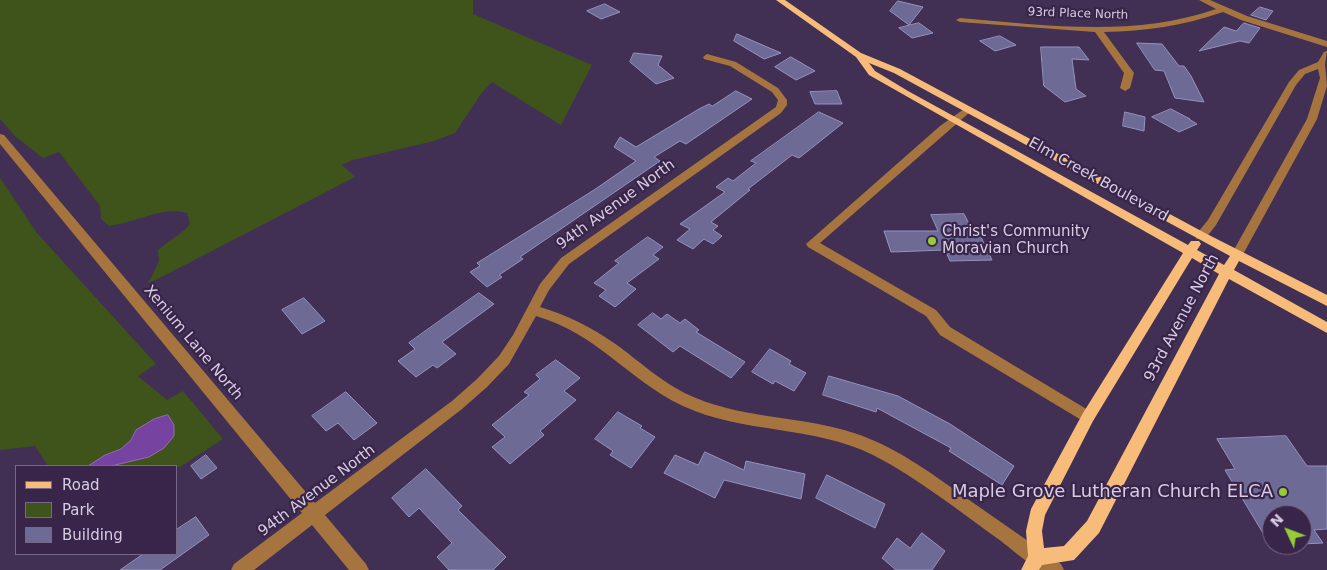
<!DOCTYPE html>
<html>
<head>
<meta charset="utf-8">
<style>
	body { margin:0 }
	#map { position:relative; width:1327px; height:570px; overflow:hidden; background:#422f54; font-family:"DejaVu Sans",sans-serif }
	canvas { display:block }
	.legend { position:absolute; left:15px; top:465px; width:162px; height:90px; box-sizing:border-box; background:#382549; border:1px solid #786887; margin:0; padding:6px 9px; list-style:none; font-size:15px; color:#d7cce3 }
	.legend li { display:flex; align-items:center; gap:10px; height:25px }
	.legend b { width:25px; border:1px solid #786887 }
	.north { position:absolute; left:1262px; top:505px; width:50px; height:50px; box-sizing:border-box; background:#382549; border:1px solid #786887; border-radius:50%; rotate:313deg; font-size:14px; font-weight:700; line-height:20px; text-align:center; color:#d7cce3 }
	.north::after { content:''; display:block; margin:auto; width:18px; height:22px; background:#97cb38; clip-path:polygon(50% 0,100% 100%,50% 72%,0 100%) }
</style>
</head>
<body>
<div id="map">
<canvas width="1327" height="570"></canvas>
<ul class="legend">
<li><b style="height:6px;background:#f7bb7a"></b>Road</li>
<li><b style="height:14px;background:#3e541a"></b>Park</li>
<li><b style="height:14px;background:#6d6a95"></b>Building</li>
</ul>
<div class="north">N</div>
</div>
<script>
const c = document.querySelector('canvas').getContext('2d');
c.lineJoin = 'round';
function fill(path, color) { c.fillStyle = color; c.fill(path, 'evenodd'); }
function trace(path, color, width, dash) { c.strokeStyle = color; c.lineWidth = width; c.lineCap = dash ? 'butt' : 'round'; c.setLineDash(dash || []); c.stroke(path); }
function drawText(font, color, halo, rows, align = 'center') {
  c.font = font + ' "DejaVu Sans",sans-serif'; c.lineWidth = 4.5; c.setLineDash([]); c.textBaseline = 'middle'; c.strokeStyle = halo; c.fillStyle = color; for (const [text, x, y, turn = 0] of rows) {
    c.save(); c.translate(x, y); c.rotate((+turn || 0) * Math.PI / 180); c.textAlign = isNaN(turn) ? turn : align; if (halo) c.strokeText(text, 0, 0); c.fillText(text, 0, 0); c.restore();
  }
}
const green = new Path2D(`
	M0 0H473V14L592 65 561 125 492 82 481 94 455 133 434 141 353 160 342 165 355 177 148 284 159 261 158 250C169 240 181 235 190 224L187 213C161 206 136 223 109 226L101 219 100 206 59 152 43 158 15 136 0 119Z
	M0 178 37 233 156 364 138 376 167 400 183 391 223 439 180 467 111 466 149 457 168 415 154 419 136 430 131 440 121 449 105 455 88 466H48L35 446 0 450Z`);
const water = new Path2D(`
	M168 415 174 425V436L164 448 149 457 111 466H88L105 455 121 449 131 440 136 430 154 419Z`);
const building = new Path2D(`
	M898 1 923 7 909 25 890 11Z
	M605 4 620 12 601 19 587 11Z
	M1260 7 1273 11 1266 20 1251 15Z
	M919 23 933 33 912 38 899 28Z
	M1244 23 1260 28 1249 43 1240 41 1199 51 1224 27 1236 31Z
	M737 34 781 53 764 59 734 41Z
	M1000 36 1016 45 995 51 980 41Z
	M1137 43 1162 44 1179 66H1184L1191 76 1204 102 1175 98 1164 71 1155 70Z
	M1041 47H1079L1089 60 1072 59 1076 89 1086 96 1065 102 1044 86Z
	M634 53 662 56 658 65 674 78 656 84 630 62Z
	M791 57 815 71 796 80 775 67Z
	M736 91 752 99 686 144 680 141 654 157 660 161 520 257 523 259 499 275 502 277 487 287 470 272 480 266 477 263 594 190 636 161 614 147 620 137 636 147 699 109 709 104 712 106Z
	M837 91 842 104H815L810 92Z
	M1171 109 1190 119H1189L1197 124 1179 132 1152 117Z
	M819 112 843 123 799 158 792 155 748 189 750 190 711 222 718 226 713 230 722 236 713 244 704 239 693 249 677 240 690 229 680 224 725 192 716 187 728 178 733 181 756 163 751 161Z
	M1125 112 1145 117 1144 131 1123 126Z
	M964 214 974 233H979L992 260 950 261 945 250 891 252 884 231H938L931 215Z
	M648 237 663 247 653 255 659 259 627 283 636 289 615 307 599 296 606 290 594 283 619 263 615 261Z
	M479 293 494 304 442 342 456 354 437 368 433 365 416 377 398 361 415 349 409 343Z
	M304 298 325 321 302 334 282 310Z
	M653 313 661 319 667 314 680 323 685 319 699 330 696 332 745 362 731 378 680 346 673 352 638 325Z
	M770 349 791 361 789 364 806 373 794 391 775 381 773 384 752 372Z
	M556 360 580 378 564 391 576 400 540 431 544 435 510 464 492 447 505 437 492 425 529 395 524 392 540 379 536 375Z
	M829 376 898 396 950 424 1014 466 1002 485 949 451 951 448 877 408 876 412 823 395Z
	M346 392 377 423 354 440 338 423 326 431 312 416Z
	M618 412 642 426 640 428 655 437 631 468 610 455 613 451 595 439Z
	M1286 436 1307 466H1327V529L1314 530 1323 543 1302 544V515H1272V548L1225 470 1235 469 1217 439Z
	M705 452 744 470 746 461 805 474 801 499 724 480 715 498 664 473 675 455 698 465Z
	M206 455 217 468 201 479 191 466Z
	M426 469 462 506 458 510 506 557 493 570H449L437 557 452 543 419 508 409 517 392 498Z
	M827 475 885 504 875 528 816 498Z
	M196 517 209 535 160 570H120L143 554H176V530Z
	M922 533 945 551 932 570H896L882 558 897 538 910 548Z`);
const minor = new Path2D(`
	M1199 0H1210L1247 16 1327 41V47L1241 20 1223 12C1183 26 1145 31 1104 32L1134 73 1130 88 1125 91 1120 88 1124 73 1095 32 960 22 956 20 960 18C1045 25 1133 38 1216 9Z
	M1327 51 1325 64 1327 86 1317 119 1241 258 1237 259 1231 255 1307 119 1320 78 1318 69 1305 74 1296 85 1216 225 1205 239H1197L1195 236 1208 220 1289 82 1299 70 1318 62 1324 52Z
	M707 54 736 62 778 88 787 100V105L781 113 569 264 549 290 540 307C567 315 591 327 614 343 641 362 665 386 696 398 746 419 802 416 854 433 894 446 928 471 962 495 995 518 1028 541 1061 564L1064 570C1057 570 1047 570 1041 570 1032 567 1010 548 1001 541 960 512 918 478 873 455 813 425 743 434 683 406 628 380 598 334 536 316L509 364 487 387 462 409 325 515 366 564 369 570H349L312 525 254 570H231L234 564 302 513 0 144V134L4 135 315 503 452 401 477 379 499 356 513 335 540 284 561 258 776 107 778 100 772 92 730 66 704 59 703 57Z
	M967 107 972 110 970 112 820 243 936 310 950 327 1093 413 1095 417 1093 421 1088 423 1083 421 940 335 926 316 808 247 806 244 940 126Z`);
const major = new Path2D(`
	M776 0H785L861 53 900 69 1205 233 1327 295V306L1239 261 1234 270 1327 322V333L1229 279 1099 533 1074 560 1042 565 1039 570H1021L1028 556 1026 531 1031 509 1083 413 1183 253 869 75 856 57ZM869 63 894 73 1230 256 1224 265 1197 250 1201 244 1199 241H1191L1188 245 908 91 875 71ZM1192 258 1219 274 1087 521 1064 546 1044 548 1042 531 1045 515 1093 421Z`);
const markers = [
	[932,241,5,"#97cb38"],
	[1283,492,5,"#97cb38"]
];
const farStreetnames = [
	["93rd Place North",1078,14,2]
];
const streetNames = [
	["Elm Creek Boulevard",1098,180,29],
	["94th Avenue North",616,205,-36],
	["93rd Avenue North",1182,318,-62],
	["Xenium Lane North",193,343,50],
	["94th Avenue North",317,491,-37]
];
const poiNames = [
	["Christ's Community",942,232],
	["Moravian Church",942,249]
];
const nearPoinames = [
	["Maple Grove Lutheran Church ELCA",1273,492]
];
fill(green, '#3e541a');
fill(water, '#7643a0');
trace(water, '#936cb4', 1);
fill(building, '#6d6a95');
trace(building, '#9592c0', 1);
fill(minor, '#a6753f');
fill(major, '#f7bb7a');
for (const [x, y, r, color] of markers) { const dot = new Path2D(); dot.arc(x, y, r, 0, 2 * Math.PI); c.fillStyle = color; c.fill(dot); trace(dot, '#382549', 2); }
drawText('12px', '#d7cce3', '#382549', farStreetnames);
drawText('15px', '#d7cce3', '#382549', streetNames);
drawText('15px', '#d7cce3', '#382549', poiNames, 'left');
drawText('18px', '#d7cce3', '#382549', nearPoinames, 'right');
</script>
</body>
</html>
